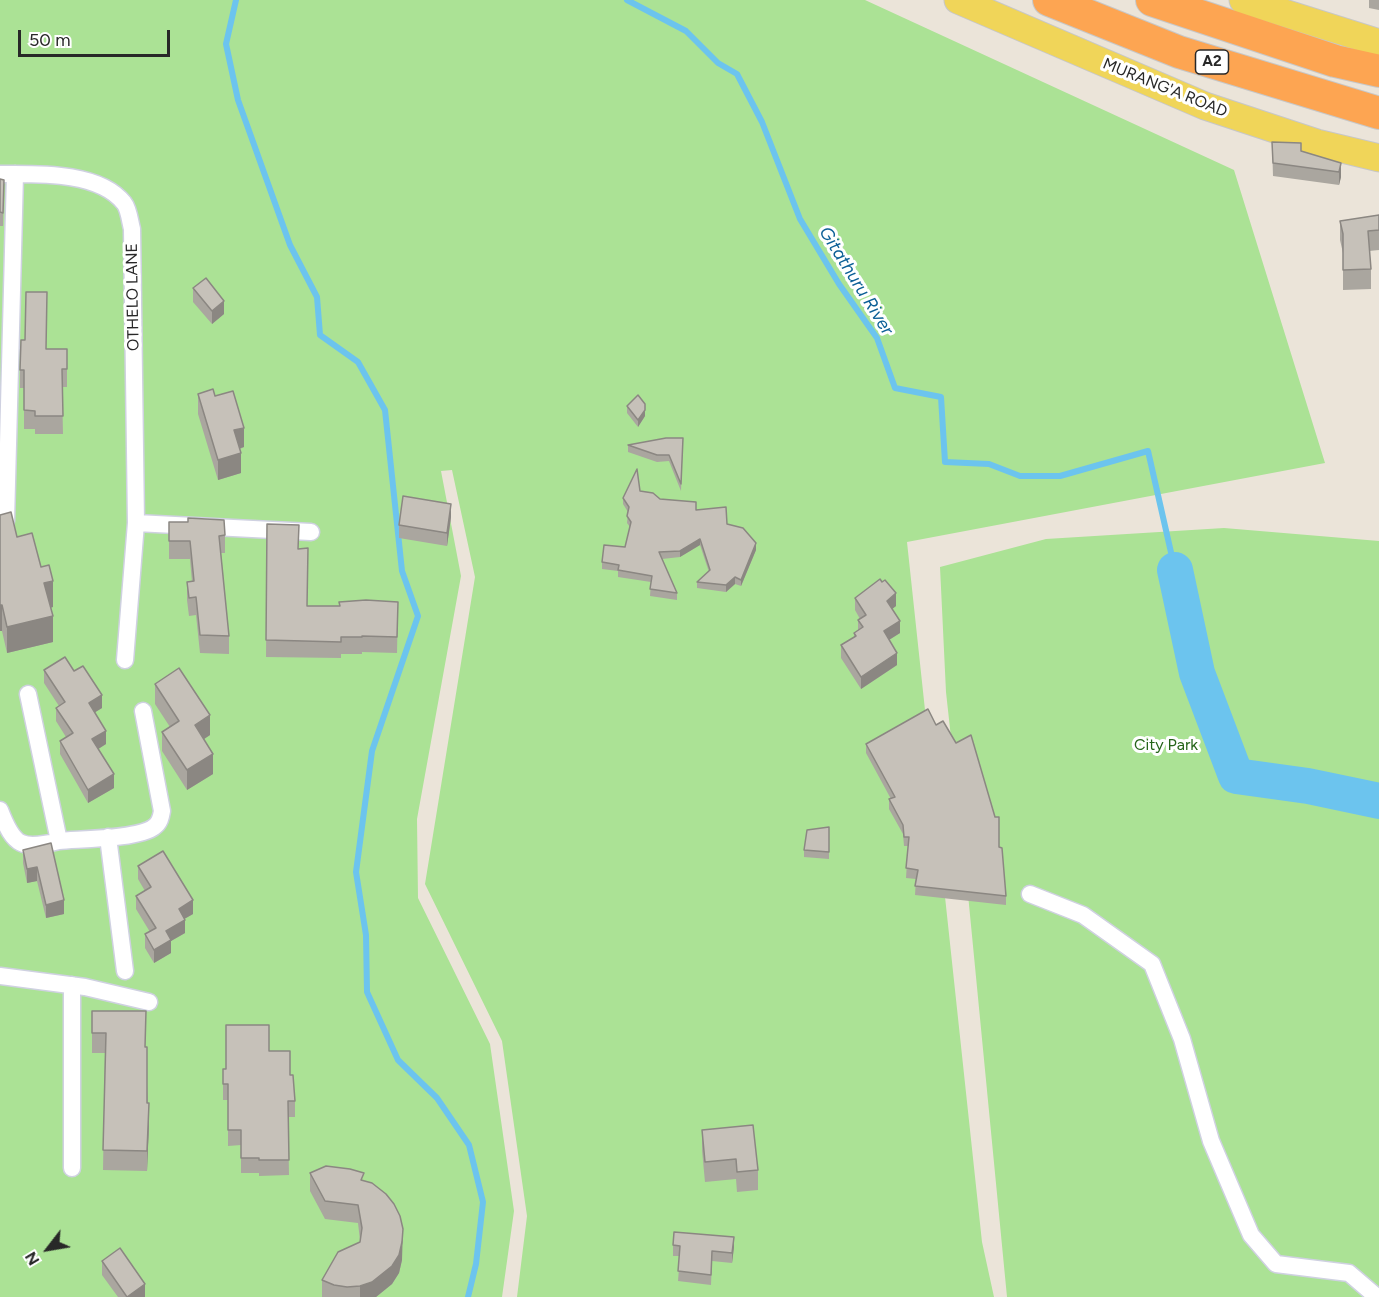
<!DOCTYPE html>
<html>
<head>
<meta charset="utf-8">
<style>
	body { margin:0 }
	#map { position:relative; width:1379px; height:1297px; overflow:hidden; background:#ebe4d9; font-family:Figtree,sans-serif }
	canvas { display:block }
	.north { position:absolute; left:18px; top:1219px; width:60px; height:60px; -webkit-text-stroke:4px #fff; paint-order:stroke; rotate:239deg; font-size:16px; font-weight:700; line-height:24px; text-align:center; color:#282828 }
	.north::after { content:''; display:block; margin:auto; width:21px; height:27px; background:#282828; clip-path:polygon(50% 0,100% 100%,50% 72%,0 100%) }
	.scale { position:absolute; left:18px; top:30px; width:152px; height:27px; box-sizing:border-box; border:3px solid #282828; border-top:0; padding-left:8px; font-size:18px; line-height:21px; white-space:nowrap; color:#282828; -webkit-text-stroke:4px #fff; paint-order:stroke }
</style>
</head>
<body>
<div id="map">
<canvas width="1379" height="1297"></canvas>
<div class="north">N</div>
<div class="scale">50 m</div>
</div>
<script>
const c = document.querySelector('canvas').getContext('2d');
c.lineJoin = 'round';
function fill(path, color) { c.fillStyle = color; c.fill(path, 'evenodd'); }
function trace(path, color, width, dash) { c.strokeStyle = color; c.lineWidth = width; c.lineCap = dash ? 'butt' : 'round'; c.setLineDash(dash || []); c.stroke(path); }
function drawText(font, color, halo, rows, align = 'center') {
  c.font = font + ' Figtree,sans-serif'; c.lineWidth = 6; c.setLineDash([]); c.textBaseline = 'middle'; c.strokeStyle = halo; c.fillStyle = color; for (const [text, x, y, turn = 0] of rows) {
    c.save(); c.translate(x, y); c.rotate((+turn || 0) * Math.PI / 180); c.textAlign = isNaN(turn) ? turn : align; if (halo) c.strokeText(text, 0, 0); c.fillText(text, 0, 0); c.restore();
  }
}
const green = new Path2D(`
	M0 0H865L1234 170 1325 463 907 542 982 1242 994 1297H517L527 1216 502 1041 425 884 475 577 452 470 441 471 461 576 417 819 418 898 490 1044 514 1211 502 1297H0Z
	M1224 528 1379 541V1297H1007L967 884 946 692 940 567 1046 539Z`);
const stream = new Path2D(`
	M236 0 226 44 238 100 290 245 317 297 320 335 358 362 385 410 402 571 418 616 372 751 356 872 366 935 367 992 398 1060 437 1098 469 1145 483 1202 476 1264 468 1297
	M627 0 686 31 718 63 737 74 762 122 800 219 839 284 877 338 895 388 941 397 945 462 989 464 1020 476H1060L1148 451 1175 570`);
const river = new Path2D(`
	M1175 570 1197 673 1236 776 1308 786 1379 801`);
const street = new Path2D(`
	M0 174C36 174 99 171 124 203 129 209 130 222 132 229L136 523 125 660
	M6 521 15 174
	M136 523 311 532
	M0 810C14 847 22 850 59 841L28 694
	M108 837 125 971
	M59 841C80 839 139 839 154 827 160 823 161 817 162 811L143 711
	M1030 894 1083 915 1152 964 1182 1039 1211 1141 1251 1235 1276 1264 1349 1273 1377 1297
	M0 976 85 987 149 1002
	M72 985V1168`);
const primary = new Path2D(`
	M958 0 1205 106 1317 143 1379 158
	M1243 0 1379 43`);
const highway = new Path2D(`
	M1049 0 1179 52 1379 113
	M1152 0 1335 61 1379 71`);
const wall = new Path2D(`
	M1369 0H1379V10L1369 8Z
	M1272 142 1341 163V177L1339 185 1273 176Z
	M0 179 4 180 3 226H0Z
	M1379 215V250L1369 251 1371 269V289L1343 290V253L1340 240V221Z
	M193 288 224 314 212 324 193 302Z
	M47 349H67V387H62L63 434H35V429H24V388H20V370Z
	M198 394 215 396 244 447 240 449 241 473 218 480 198 414Z
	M627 406 645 416 638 427 627 413Z
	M683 438 681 491 669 461 657 462 628 452V445Z
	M640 491 660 499 696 510 727 524 756 550 741 586 735 584 726 592 697 588V582L709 572 700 545 680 557 662 559 677 593V600L650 596 651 582 618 577V571L602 569V562L625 547 630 527 627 523 628 512 623 504V498Z
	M0 515 41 567 53 607 50 608 53 642 7 653 2 631Z
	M451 517 447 546 399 538V525Z
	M169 522 225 535V553H221L229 636V654L200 653 196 615 189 616 187 600V582H192L190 559H169Z
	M267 524 299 549 307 606H339L398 602 397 653 362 652V654H341V658L266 657Z
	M855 598 896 606 892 609 900 633 889 640 897 665 861 689 841 658V645L854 637V633L858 630V620L860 619 855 610Z
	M44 670 74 671 102 708 95 712 106 744 98 749 114 788 88 803 60 754V741L66 737 56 721V708L59 706 44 683Z
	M155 684 210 735 204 739 213 774 187 790 162 751V732L170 727 155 704Z
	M866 744 999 847 1006 896V905L915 895 916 879 906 878 908 846H904L903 834 889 809V799H891L866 753Z
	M829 827V859L804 857V850Z
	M23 850 64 900V914L46 918 37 881 27 883 23 863Z
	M138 866 193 914 184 919 185 933 171 941V953L154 963 145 948V934L150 932 136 909V896L145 891 138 879Z
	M92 1011 145 1047 149 1123 147 1171 103 1170 105 1053H92Z
	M269 1051 290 1075 295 1101V1117H288L289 1175 259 1176V1173H241V1145L228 1146V1100H223V1069H226Z
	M702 1130 758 1170V1190L737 1192 736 1179 705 1182 702 1150Z
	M310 1173 364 1181 402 1260 399 1273 392 1284 376 1297H322V1280L360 1242V1240L358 1223 325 1219 310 1191Z
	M673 1245 734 1247 732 1263 712 1261 711 1285 678 1281 680 1256H673Z
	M102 1261 145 1297H118L102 1275Z`);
const shadedWall = new Path2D(`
	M1341 163V177L1339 185V172Z
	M224 301V314L212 324V311Z
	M645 410V416L638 427V420Z
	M244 428V447L234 450V430Z
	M241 453V473L218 480V460Z
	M451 504V517L447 546V533Z
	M700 539V545L680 557V551Z
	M756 543V550L741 586V580Z
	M735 577V584L726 592V585Z
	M53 581V607L44 609V583Z
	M896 593V606L887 613V601Z
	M0 605H2V631H0Z
	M53 616V642L7 653V627Z
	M900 621V633L884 643V631Z
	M897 653V665L861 689V677Z
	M102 695V708L89 716V703Z
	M210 715V735L195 745V725Z
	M106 731V744L92 753V739Z
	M213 754V774L187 790V770Z
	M114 774V788L88 803V790Z
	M37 867V881L27 883V869Z
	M64 900V914L46 918V905Z
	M193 900V914L179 922V909Z
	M185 920V933L171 941V953L154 963V950L166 931Z
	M149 1103V1123L147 1171V1151Z
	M403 1229 402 1260 399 1273 392 1284 376 1297H360V1286Z
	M734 1237V1247L732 1263V1253Z
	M145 1284V1297H127Z`);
const building = new Path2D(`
	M1272 142 1301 143V151L1341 163 1339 172 1273 163Z
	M0 179 4 180 3 213 0 212Z
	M1379 215V230L1368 231 1371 269 1343 270V234L1340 221Z
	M206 278 224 301 212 311 193 288Z
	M26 292H47L46 349H67V369H62L63 416H35V411L24 410V370H20L21 340H25Z
	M213 389 215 396 233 391 244 428 234 430 241 453 218 460 198 394Z
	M638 395 645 404V410L638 420 627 406Z
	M666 438H683L681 484 669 455H657L628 445Z
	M637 469 640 491 653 493 660 499 696 502V510L726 507 727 524 743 528 756 543 741 580 735 577 726 585 697 582 710 570 700 539 680 551 659 552 677 593 650 589 652 576 618 570 619 565 602 562 604 545 625 547 631 522 627 516 629 507 623 498Z
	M403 496 451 504 447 533 399 525Z
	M11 512 17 537 32 533 41 567 49 565 53 581 44 583 53 616 7 627 2 605H0V515Z
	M188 518 224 520 225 535 219 536 229 636 200 635 196 597 189 598 187 582 194 581 190 541H169V522H188Z
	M267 524 299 525 298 549 308 548 307 606H340L339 602 366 600 398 602 397 637 362 636V637H341V642L266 640Z
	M880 579 882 582 885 580 896 593 887 601 900 621 884 631 897 653 861 677 841 645 856 636 854 633 863 627 858 620 866 615 855 598Z
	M65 657 74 671 83 666 102 695 89 703 106 731 92 739 114 774 88 790 60 741 73 733 56 708 65 702 44 670Z
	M179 668 210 715 195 725 213 754 187 770 162 732 179 721 155 684Z
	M928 709 936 725 943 721 956 743 971 735 995 817H999V847L1002 848 1006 896 915 886 918 870 906 868 909 837H904L903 825 889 799 895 797 866 744Z
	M829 827V852L804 850 807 830Z
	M51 843 64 900 46 905 37 867 27 869 23 850Z
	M163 851 193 900 179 909 185 920 166 931 171 940 154 950 145 934 156 928 136 896 151 887 138 866Z
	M92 1011H146L145 1047H147V1103H149L147 1151 103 1150 106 1033H92Z
	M226 1025H269V1051H290V1075H293L295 1101H288L289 1160H259V1158H241V1130H228V1084H223V1069H226Z
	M753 1125 758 1170 737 1172 736 1159 705 1162 702 1130Z
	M326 1166 350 1169 364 1173 361 1180 372 1183 386 1194 394 1204 400 1216 403 1229 402 1242 399 1255 392 1266 372 1282 360 1286 347 1287 334 1285 322 1280 338 1252 360 1242 362 1228 358 1205 325 1201 310 1173Z
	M674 1232 734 1237 732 1253 712 1251 711 1275 678 1271 680 1246 673 1245Z
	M120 1248 145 1284 127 1297 102 1261Z`);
const shields = [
	[1212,62,33]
];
const shieldNames = [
	["A2",1212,62]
];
const streetNames = [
	["MURANG'A ROAD",1165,88,22],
	["OTHELO LANE",133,297,-91]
];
const parkNames = [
	["City Park",1166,745]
];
const waterNames = [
	["Gitathuru River",856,281,58]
];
fill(green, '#abe295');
trace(stream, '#6cc4ee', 6);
trace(river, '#6cc4ee', 36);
trace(street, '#cfd1e1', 19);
trace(primary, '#c7c7c7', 29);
trace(highway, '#c7c7c7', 34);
trace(street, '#fff', 16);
trace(primary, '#f0d559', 27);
trace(highway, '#fda552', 32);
fill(wall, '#aaa69f');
fill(shadedWall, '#8b8782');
fill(building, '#c6c1b9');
trace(building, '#8b8782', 1.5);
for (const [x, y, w] of shields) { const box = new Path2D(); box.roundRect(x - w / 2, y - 12, w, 24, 4.5); c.fillStyle = '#fff'; c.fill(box); trace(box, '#282828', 1.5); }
drawText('bold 15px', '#282828', null, shieldNames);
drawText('16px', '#282828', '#fff', streetNames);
drawText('16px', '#256419', '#fff', parkNames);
drawText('italic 18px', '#0d6097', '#fff', waterNames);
</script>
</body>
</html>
